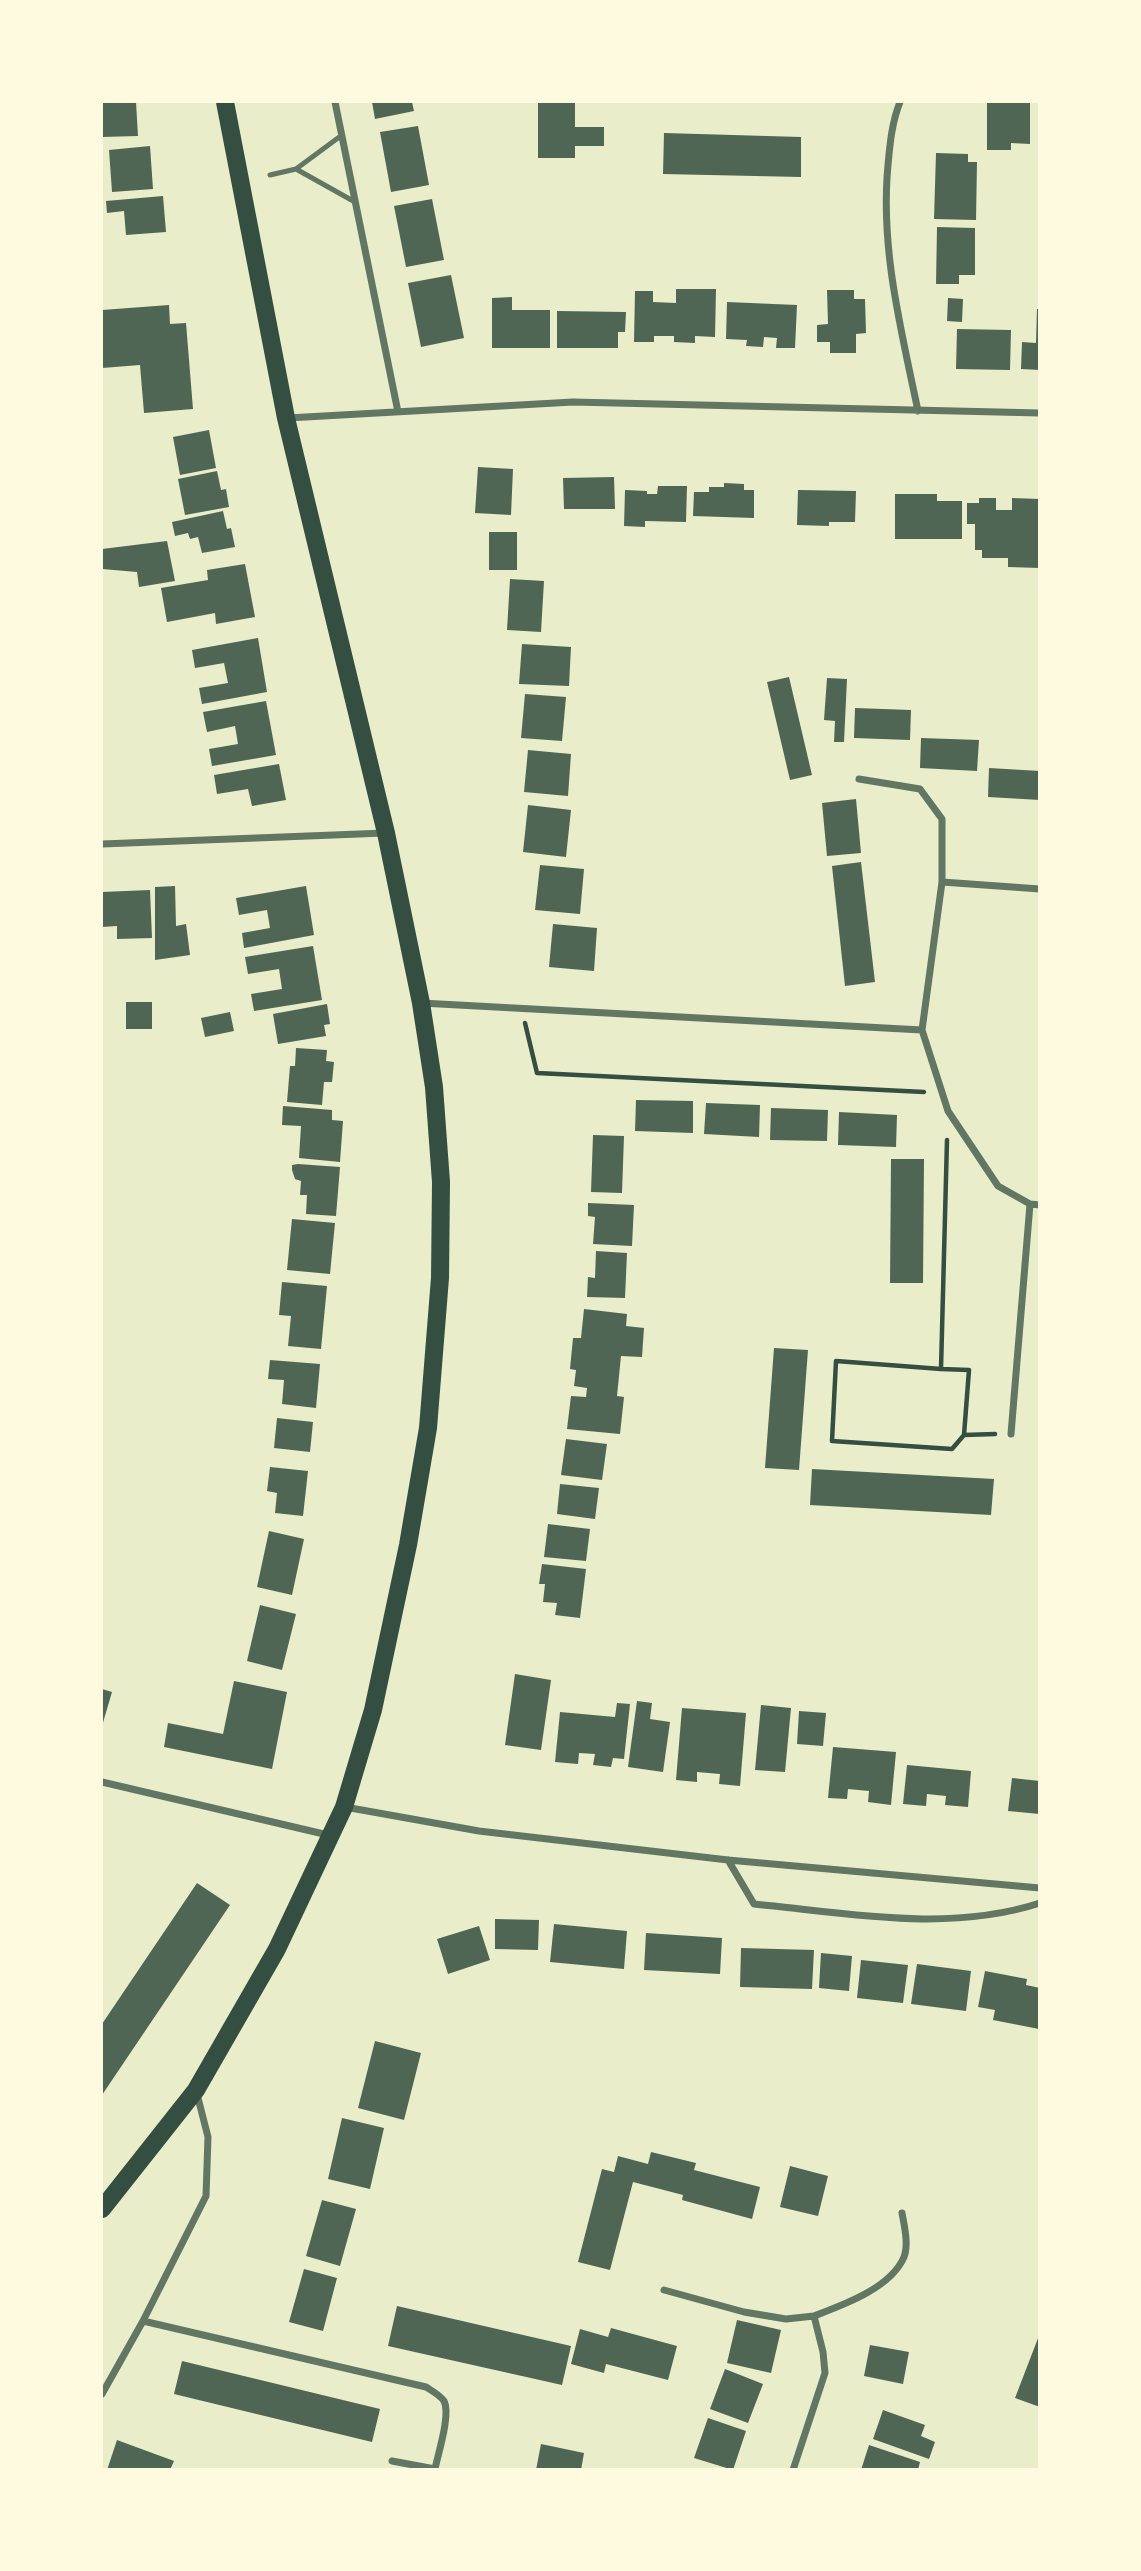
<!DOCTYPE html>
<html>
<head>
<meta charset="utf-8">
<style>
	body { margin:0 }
	#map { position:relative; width:1141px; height:2571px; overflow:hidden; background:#e9edc9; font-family:Bitter,serif }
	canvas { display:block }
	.frame { position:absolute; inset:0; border:103px solid #fefae0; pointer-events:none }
</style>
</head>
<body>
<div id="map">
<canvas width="1141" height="2571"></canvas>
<div class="frame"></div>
</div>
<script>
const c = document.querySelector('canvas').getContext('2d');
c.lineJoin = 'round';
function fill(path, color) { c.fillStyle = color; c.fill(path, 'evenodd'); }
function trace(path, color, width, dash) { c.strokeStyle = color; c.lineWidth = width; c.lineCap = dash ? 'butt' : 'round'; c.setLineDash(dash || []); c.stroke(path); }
const building = new Path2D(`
	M102 102H136L138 136 102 137Z
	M372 102H412L414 111 375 119Z
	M538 102H575V127H604V146H575V158H538Z
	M987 102H1030V144L1011 143V150H987Z
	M418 126 429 185 391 192 380 132Z
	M664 133 801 137V177L663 174Z
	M150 146 153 189 112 192 109 150Z
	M936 153 968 154V162H977L976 220 934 219Z
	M163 196 166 232 126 235 124 211 107 213 106 201Z
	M432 199 444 260 406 267 394 206Z
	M937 227 975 228V275H959V284H936Z
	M451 275 464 338 421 347 408 283Z
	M676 289H716L715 337 695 336V343L674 342V336H654V342H634L635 291H653V302L676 303Z
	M827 290H854V299H865L866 333 856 334V353H830V342H817V325L828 324Z
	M512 297V310H550V348H492V298Z
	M948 298 963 299 962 322 947 321Z
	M727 302 797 305 795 348H776L777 338 764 337 763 347 746 346 747 340 726 339Z
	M169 305 170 324 186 323 193 409 144 413 140 365 102 368V310Z
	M1037 309H1040V370L1021 369 1022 342 1036 343Z
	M557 311 626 312 625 332H618V348H557Z
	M957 329 1011 330 1010 370 956 369Z
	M209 430 216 468 180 475 173 437Z
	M478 467 513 469 511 515 475 513Z
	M217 471 221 490 226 489 229 507 185 515 178 479Z
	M614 477 615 509H564L563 478Z
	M724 483 744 484V490H754V518L693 516 694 492H709V487H724Z
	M658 486H687L686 522 645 521V527L624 526 625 490 647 491V494H657Z
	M798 490 856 491 855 522H829V526L797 525Z
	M895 494H937V501H962V539H895Z
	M979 498H996V510H1012V498L1040 499V568L1008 567V558H982V550H975V524H967V503H979Z
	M223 511 227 529 231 528 235 547 202 553 198 537 190 539 188 533 175 536 172 522Z
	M489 532H517V570H489Z
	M167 541 175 581 139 587 137 572 102 569V549Z
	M245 564 255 617 216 624 215 613 167 622 161 588 208 580 207 570Z
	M510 579 544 581 541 632 507 630Z
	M258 638 267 692 202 704 199 688 228 683 224 663 195 668 192 650Z
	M522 644 571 647 569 686 519 684Z
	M789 677 812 775 790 780 767 682Z
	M827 678 847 679 844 742H834L835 721 824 720Z
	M525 694 566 697 562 741 521 738Z
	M266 701 276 755 212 766 209 749 238 744 235 726 207 732 203 712Z
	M855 708 911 710 910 740 854 738Z
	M921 738 979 740 977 771 920 768Z
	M528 750 571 754 568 796 524 792Z
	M279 764 286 800 252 806 248 789 217 794 214 775Z
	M989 768 1040 771V800L988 797Z
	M856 799 861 853 827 856 822 803Z
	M528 805 571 810 566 857 523 852Z
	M861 862 875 982 845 986 832 866Z
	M540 865 584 869 580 914 535 910Z
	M175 886 176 926 186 924 190 955 155 960V887Z
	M306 886 314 935 244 948 242 933 270 928 267 910 239 915 236 898Z
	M150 890 152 938 117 939V926L102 927V892Z
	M553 924 597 928 594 971 549 967Z
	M313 946 322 1000 254 1011 251 994 282 989 279 969 248 974 245 957Z
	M126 1002H152V1029H126Z
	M327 1004 330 1024 324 1025 326 1036 278 1044 273 1014Z
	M230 1012 234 1031 205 1037 201 1018Z
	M296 1048 327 1050 326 1061 334 1062 332 1082H324L322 1105 287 1102 290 1066H295Z
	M636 1100 693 1101V1133L635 1131Z
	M706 1103 760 1105 759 1137 704 1134Z
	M283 1106 332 1110V1120L343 1121 340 1162 299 1158 301 1126 282 1125Z
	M771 1108 828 1110 827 1141 770 1140Z
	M839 1112 897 1115 896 1147 838 1145Z
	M593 1135 624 1136 622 1193 591 1192Z
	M891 1159H924L923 1283H890Z
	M298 1164 340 1167 336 1216 306 1214 307 1195H300L301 1181 295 1179 292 1170V1165Z
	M588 1203 634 1205 632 1246 593 1244 595 1217 588 1216Z
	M292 1219 335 1223 330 1274 287 1270Z
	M596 1251 627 1253 625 1298 587 1297 588 1277 595 1278Z
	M282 1282 327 1286 321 1349 288 1346 291 1316 279 1315Z
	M584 1309 627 1314 626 1326 644 1328 642 1357 621 1356 617 1396 624 1397 620 1434 567 1429 571 1396 586 1397 587 1388 574 1386 576 1370 570 1369 573 1338H581Z
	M774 1348 808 1350 799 1470 765 1468Z
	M270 1360 320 1364 316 1408 282 1404 284 1380 268 1379Z
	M277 1418 313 1422 310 1452 274 1448Z
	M566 1439 607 1444 602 1480 561 1475Z
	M270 1467 308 1471 303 1516 275 1513 277 1493 267 1491Z
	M812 1469 994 1479 991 1515 810 1505Z
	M560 1484 599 1488 595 1519 557 1514Z
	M548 1524 590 1529 586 1561 544 1557Z
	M269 1531 304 1539 292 1595 257 1587Z
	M542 1564 586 1569 580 1618 555 1615 557 1603 543 1602 545 1584H539Z
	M260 1605 296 1614 282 1670 247 1661Z
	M515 1674 551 1680 541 1750 505 1745Z
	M234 1681 287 1692 272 1769 164 1747 168 1723 223 1734Z
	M102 1689 112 1692 102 1726Z
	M637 1701 652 1703 650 1719 670 1722 663 1772 628 1767Z
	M617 1703 630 1704 624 1759 613 1758 611 1767 593 1765 595 1754 579 1753 578 1764 555 1762 560 1712 615 1717Z
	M761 1705 791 1708 785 1772 755 1770Z
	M682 1708 746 1713 740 1786 719 1784 720 1774 697 1772V1782L676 1780Z
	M799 1711 826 1713 823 1746 797 1744Z
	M833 1747 896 1752 891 1805 868 1802 869 1791 848 1789 847 1799 828 1798Z
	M907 1765 971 1771 968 1807 945 1805 946 1796 927 1794 926 1806 903 1804Z
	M1012 1778 1040 1781V1814L1008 1811Z
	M197 1883 230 1905 102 2095V2024Z
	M495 1919 539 1920 538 1950 495 1949Z
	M554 1924 627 1931 624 1969 550 1962Z
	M479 1926 490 1960 448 1974 437 1939Z
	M646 1933 722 1938 720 1974 644 1970Z
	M741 1948 814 1950 812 1989 740 1987Z
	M821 1953 852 1956 849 1991 819 1988Z
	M861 1960 908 1965 903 2003 857 1998Z
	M917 1964 971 1971 966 2011 911 2004Z
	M985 1971 1027 1979 1026 1985 1040 1988 1039 2029 993 2020 995 2010 978 2007Z
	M375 2041 421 2053 404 2120 358 2108Z
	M342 2118 384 2128 370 2189 328 2179Z
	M651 2152 696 2163 694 2170 760 2187 752 2219 682 2200 683 2195 633 2182 610 2270 578 2262 602 2169 614 2172 618 2156 648 2164Z
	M790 2166 828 2176 818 2216 780 2207Z
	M322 2200 356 2209 340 2266 306 2256Z
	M304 2269 337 2278 323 2331 289 2322Z
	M397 2306 571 2346 562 2385 388 2346Z
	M737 2320 781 2330 771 2373 727 2363Z
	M611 2328 677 2346 668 2380 606 2364 604 2373 571 2364 580 2329 608 2337Z
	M1040 2333V2407L1015 2398Z
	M870 2345 909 2352 903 2384 864 2376Z
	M182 2361 380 2409 372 2442 174 2394Z
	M725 2369 763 2384 748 2423 710 2409Z
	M883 2410 925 2425 921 2436 935 2442 929 2459 873 2439Z
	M708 2418 746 2431 733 2470 694 2458Z
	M117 2440 174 2461 170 2470H107Z
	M541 2444 584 2453 581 2470H536Z
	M869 2445 920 2462 918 2470H861Z`);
const path = new Path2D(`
	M525 1023 537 1073 924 1092
	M947 1140 941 1369 969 1370 964 1435 995 1434
	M941 1369 836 1361 832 1441 952 1449 964 1435`);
const service = new Path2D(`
	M296 169 355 202
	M270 175 296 169 342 135`);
const minor = new Path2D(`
	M335 102 398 412
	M900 102C892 122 890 143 888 165 880 248 901 329 918 411
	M288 418 573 402 1040 413
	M859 779 920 789 942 819V882
	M102 844 385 833
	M421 1003 922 1030 948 1111 998 1186 1030 1204 1040 1205
	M922 1030 942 882 1040 889
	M1011 1434 1030 1204
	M102 1782 328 1835
	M345 1807 479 1831 728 1860 1040 1888
	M728 1860 754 1904C847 1913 948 1933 1040 1903
	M664 2290 744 2312 786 2319 814 2316 823 2352 825 2373 793 2470
	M814 2316C843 2305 891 2288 904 2257 909 2244 904 2225 902 2213
	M143 2321 426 2387C432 2391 440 2395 444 2401 451 2414 438 2454 435 2469L392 2461
	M102 2394 143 2321 206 2196 208 2137 197 2094`);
const primary = new Path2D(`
	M102 2209 196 2090 277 1949 344 1807 373 1710 408 1545 428 1428 440 1278 441 1182 434 1087 421 1003 386 833 286 418 225 102`);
fill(building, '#4f6655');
trace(path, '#344e41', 4.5);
trace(service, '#617663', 5);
trace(minor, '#617663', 7);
trace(primary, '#344e41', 18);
</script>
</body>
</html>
